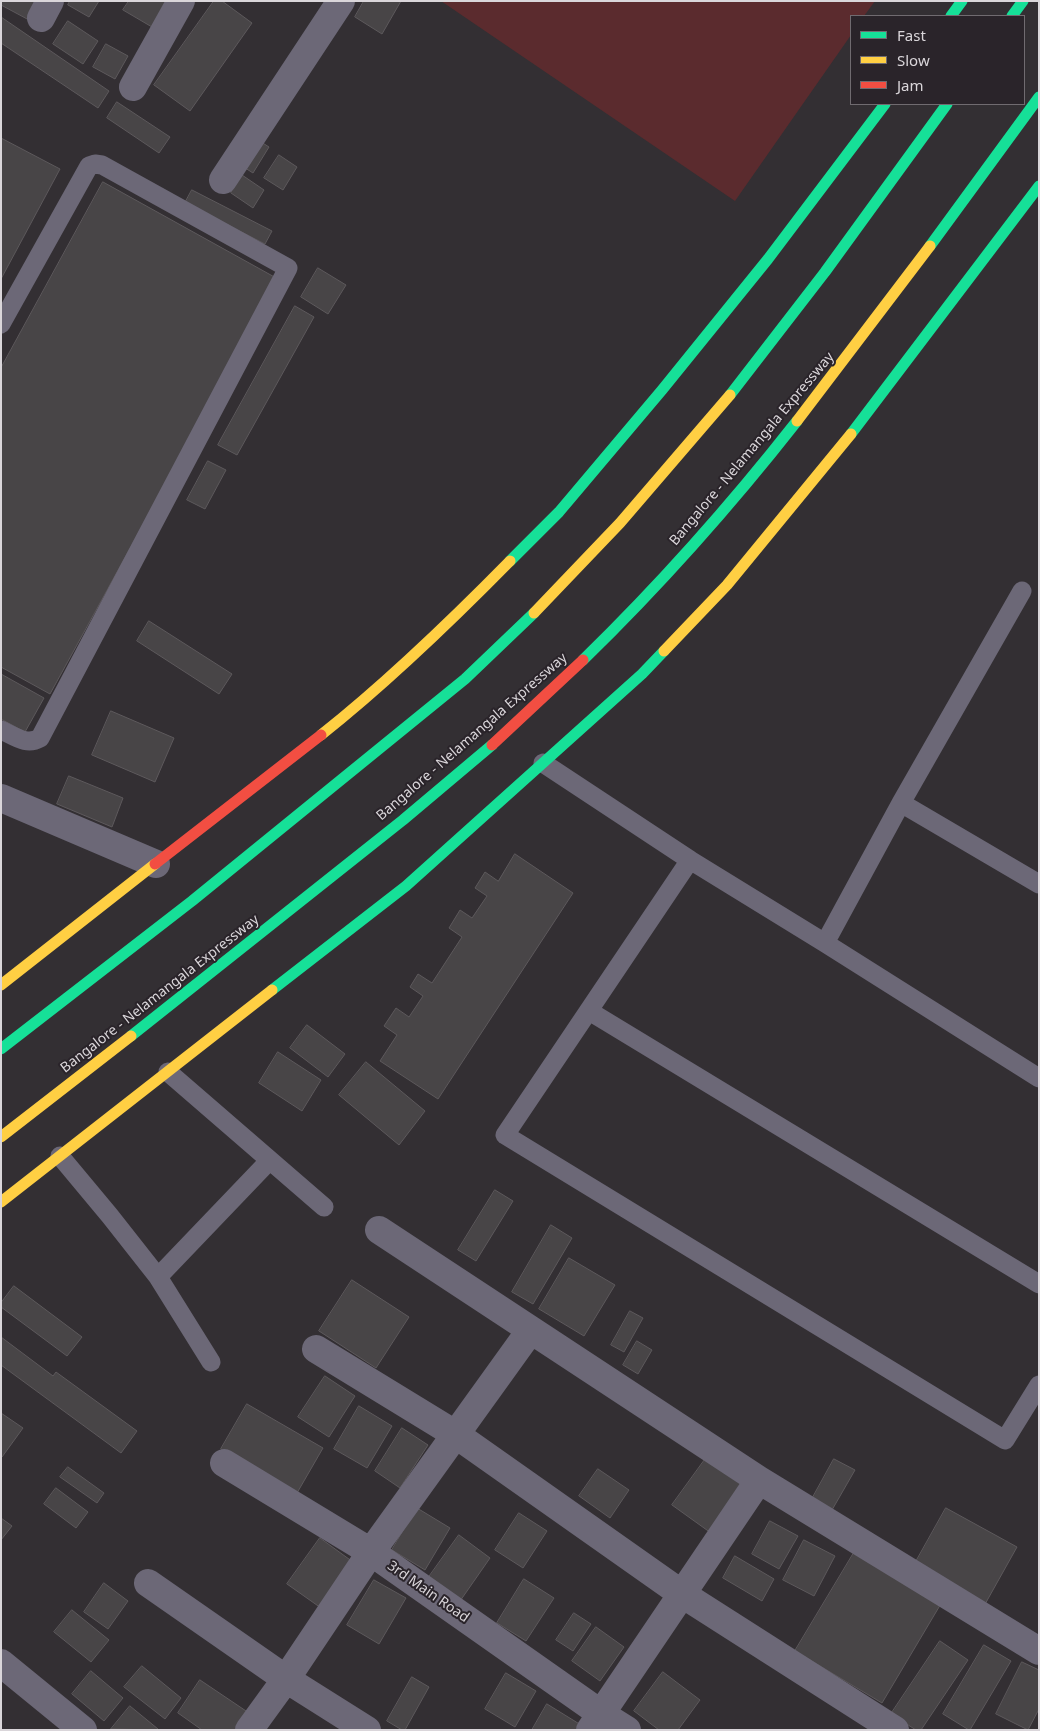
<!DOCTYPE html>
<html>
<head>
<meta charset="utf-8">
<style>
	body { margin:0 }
	#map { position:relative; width:1040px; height:1731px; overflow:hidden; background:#332f33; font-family:"Noto Sans",sans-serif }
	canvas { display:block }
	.frame { position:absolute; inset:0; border:2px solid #dad6da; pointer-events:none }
	.legend { position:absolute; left:850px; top:15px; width:175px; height:90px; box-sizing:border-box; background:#2a242a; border:1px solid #706b70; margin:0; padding:6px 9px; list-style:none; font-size:15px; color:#dad6da }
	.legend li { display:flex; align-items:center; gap:10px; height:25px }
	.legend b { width:25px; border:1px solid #706b70 }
</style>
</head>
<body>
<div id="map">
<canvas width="1040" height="1731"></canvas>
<div class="frame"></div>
<ul class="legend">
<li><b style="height:6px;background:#16e098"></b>Fast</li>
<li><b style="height:6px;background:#ffcf43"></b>Slow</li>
<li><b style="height:6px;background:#f24e42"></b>Jam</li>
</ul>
</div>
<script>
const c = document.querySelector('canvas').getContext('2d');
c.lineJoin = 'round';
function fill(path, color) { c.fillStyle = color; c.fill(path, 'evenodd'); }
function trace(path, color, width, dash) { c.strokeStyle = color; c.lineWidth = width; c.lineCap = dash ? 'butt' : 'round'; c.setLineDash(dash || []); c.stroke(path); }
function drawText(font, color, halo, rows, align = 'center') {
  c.font = font + ' "Noto Sans",sans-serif'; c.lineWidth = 4; c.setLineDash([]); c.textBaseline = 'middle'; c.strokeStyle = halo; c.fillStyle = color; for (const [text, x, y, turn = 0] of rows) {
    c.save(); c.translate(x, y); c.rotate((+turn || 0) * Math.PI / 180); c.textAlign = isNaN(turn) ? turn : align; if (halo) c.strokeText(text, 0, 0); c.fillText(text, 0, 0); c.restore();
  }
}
const green = new Path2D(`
	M441 1H875L864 16H851V35L735 201Z`);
const building = new Path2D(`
	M1 1H32L38 4 29 20 1 5Z
	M70 1H99L89 17 68 5Z
	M129 1H167L152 27 123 10Z
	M214 1H222L252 23 190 111 154 85Z
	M364 1H401L382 34 355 17Z
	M1 17 109 91 98 108 1 43Z
	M68 21 98 41 83 64 53 44Z
	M106 44 128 56 115 79 93 67Z
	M117 102 170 137 159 153 107 118Z
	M1 138 60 169 1 279Z
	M258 140 269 147 253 173 242 166Z
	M279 155 297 167 283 190 264 178Z
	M242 175 264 190 253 208 231 193Z
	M103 182 278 279 50 694 1 667V368Z
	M192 190 272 231 265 244 185 203Z
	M318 268 346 285 328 314 301 297Z
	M295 306 314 317 237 455 218 445Z
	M208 461 226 470 205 509 187 500Z
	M149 621 232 674 219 694 137 641Z
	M1 674 44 698 25 732 1 719Z
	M111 711 174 738 155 782 92 755Z
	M69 776 123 798 112 827 57 804Z
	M515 854 573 893 438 1099 380 1061 397 1035 384 1026 396 1008 409 1017 423 996 410 987 418 974 432 983 462 937 449 928 460 910 472 918 487 896 475 888 485 872 498 881Z
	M307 1025 345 1054 328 1077 290 1048Z
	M278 1052 321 1080 302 1111 259 1083Z
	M366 1062 425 1111 399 1145 339 1095Z
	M495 1190 513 1201 476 1261 458 1250Z
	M551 1225 572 1238 533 1304 512 1292Z
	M569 1258 615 1285 584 1336 539 1309Z
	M352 1280 409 1317 376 1368 319 1331Z
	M14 1286 82 1337 67 1356 1 1307V1303Z
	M630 1311 643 1318 624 1352 611 1345Z
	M1 1337 53 1376 56 1372 137 1431 121 1453 1 1365Z
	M637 1341 652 1350 638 1374 623 1365Z
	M325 1376 355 1396 329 1437 298 1417Z
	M247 1404 323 1448 297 1493 221 1449Z
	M359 1406 392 1426 367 1468 334 1449Z
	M1 1413 23 1428 2 1457 1 1456Z
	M402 1428 428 1445 400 1488 375 1471Z
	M709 1454 747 1482 711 1533 672 1505Z
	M834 1459 855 1470 832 1510 812 1499Z
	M68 1467 104 1493 97 1503 60 1477Z
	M598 1469 629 1490 610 1518 579 1496Z
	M56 1488 88 1512 76 1528 44 1504Z
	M417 1508 450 1528 425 1570 392 1550Z
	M946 1508 1017 1547 984 1606 913 1567Z
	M519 1513 547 1531 523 1568 495 1550Z
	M1 1518 12 1526 1 1540Z
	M770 1521 798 1536 779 1569 752 1554Z
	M459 1535 490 1558 458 1604 426 1581Z
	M320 1538 353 1562 321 1608 287 1584Z
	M804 1540 835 1556 814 1596 783 1580Z
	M855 1551 942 1602 882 1703 795 1651Z
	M735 1556 774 1579 762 1601 723 1578Z
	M524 1579 554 1598 526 1641 497 1623Z
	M374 1580 406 1598 379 1644 347 1625Z
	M104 1583 128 1601 108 1629 84 1612Z
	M72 1610 109 1640 91 1662 54 1632Z
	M574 1613 591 1624 573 1651 556 1640Z
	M596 1627 624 1647 600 1681 572 1661Z
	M940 1641 968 1660 921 1730H916L891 1714Z
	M984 1645 1011 1661 970 1730H969L943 1714Z
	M1022 1662 1039 1670V1709L1028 1730 996 1714Z
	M142 1666 181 1698 165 1719 124 1687Z
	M91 1671 123 1698 104 1721 72 1694Z
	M663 1672 700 1700 678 1730H659L634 1711Z
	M506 1673 536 1691 515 1727 485 1709Z
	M412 1677 429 1687 405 1730H402L387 1721Z
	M200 1680 252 1715 242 1730H202L178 1713Z
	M547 1704 581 1725 578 1730H532Z
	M130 1706 158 1729V1730L111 1729Z`);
const lane = new Path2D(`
	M1 324 89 166 95 164 102 165 288 268 40 738C26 746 15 736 1 730
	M543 763 690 860 825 943 1039 1078
	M901 803 1039 884
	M690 860 505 1135 1005 1440 1039 1385
	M825 943 901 803 1022 591
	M589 1011 1039 1284
	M168 1072 324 1207
	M60 1156 110 1216 158 1277 211 1362
	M158 1277 270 1160`);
const street = new Path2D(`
	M41 18 50 1
	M133 87 181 1
	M223 180 341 1
	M1 798 156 864
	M379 1230 759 1480 1039 1651
	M316 1349 455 1434 682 1594 895 1730
	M224 1463 371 1552 600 1713 627 1730
	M148 1583 286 1679 367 1730
	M1 1663 83 1730
	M249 1730 286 1679 371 1552 530 1331
	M590 1730 759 1480`);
const fast = new Path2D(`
	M951 16 962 1
	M1012 16 1023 1
	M930 246 1039 97
	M730 395 825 272 947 104
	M851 434 1039 186
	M510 561 559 512 662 390 768 259 885 104
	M583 660C660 585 731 505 797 421
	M272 990 406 886 642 674 664 651
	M131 1036 403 820 492 745
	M1 1049 192 901 465 679 534 613`);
const slow = new Path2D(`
	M797 421 930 246
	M534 613 620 523 730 395
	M664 651 727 585 851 434
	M321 735C388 682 450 622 510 561
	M1 985 155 864
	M1 1137 131 1036
	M1 1202 272 990`);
const jam = new Path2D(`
	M492 745 583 660
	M155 864 321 735`);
const streetNames = [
	["Bangalore - Nelamangala Expressway",752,449,-50],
	["Bangalore - Nelamangala Expressway",472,737,-41],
	["Bangalore - Nelamangala Expressway",160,994,-38],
	["3rd Main Road",428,1592,35]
];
fill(green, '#5b2b2e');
fill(building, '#484547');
trace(building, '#5d595c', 1);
trace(lane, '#6c6877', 19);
trace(street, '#6c6877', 28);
trace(fast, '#16e098', 11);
trace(slow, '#ffcf43', 11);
trace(jam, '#f24e42', 11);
drawText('14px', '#dad6da', '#2a242a', streetNames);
</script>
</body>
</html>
